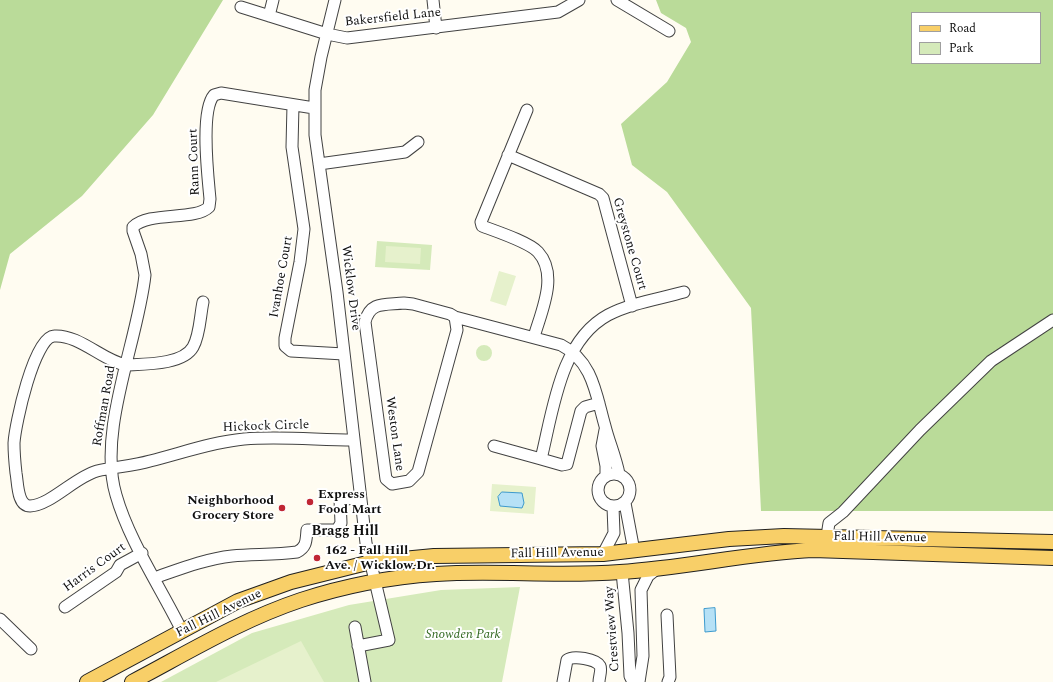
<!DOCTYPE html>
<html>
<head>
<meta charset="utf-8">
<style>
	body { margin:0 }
	#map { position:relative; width:1053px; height:682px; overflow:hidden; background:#fffcf1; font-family:Spectral,serif }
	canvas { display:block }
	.legend { position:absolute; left:911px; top:12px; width:130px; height:52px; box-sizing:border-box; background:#fff; border:1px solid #9f9f9f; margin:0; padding:5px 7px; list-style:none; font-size:12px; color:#0f0f0f }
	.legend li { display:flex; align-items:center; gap:8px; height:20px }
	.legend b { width:20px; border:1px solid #9f9f9f }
</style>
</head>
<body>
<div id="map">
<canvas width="1053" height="682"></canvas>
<ul class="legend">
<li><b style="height:5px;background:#f8cf68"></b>Road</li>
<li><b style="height:11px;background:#d5eaba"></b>Park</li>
</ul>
</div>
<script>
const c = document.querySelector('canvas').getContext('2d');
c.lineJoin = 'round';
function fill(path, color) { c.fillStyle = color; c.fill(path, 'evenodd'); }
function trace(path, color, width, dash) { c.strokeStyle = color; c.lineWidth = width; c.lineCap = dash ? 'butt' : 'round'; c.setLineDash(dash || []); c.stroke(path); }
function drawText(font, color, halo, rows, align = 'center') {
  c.font = font + ' Spectral,serif'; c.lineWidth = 4; c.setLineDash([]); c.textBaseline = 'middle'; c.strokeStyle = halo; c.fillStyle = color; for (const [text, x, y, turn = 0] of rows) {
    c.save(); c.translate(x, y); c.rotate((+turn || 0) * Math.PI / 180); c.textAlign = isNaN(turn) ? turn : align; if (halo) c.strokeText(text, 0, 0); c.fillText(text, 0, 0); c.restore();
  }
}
const green = new Path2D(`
	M377 241 432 245 430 270 375 267Z
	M476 353a8 8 0 1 1 16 0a8 8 0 1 1-16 0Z
	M520 587 502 682H161L252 633 349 605 441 590Z`);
const forest = new Path2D(`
	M0 0H223L153 115 82 196 10 254 0 290Z
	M656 0H1053V511H761L751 308 667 192 632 165 621 124 667 82 691 42 686 28 661 13ZM912 13H1040V63H912Z`);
const pitch = new Path2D(`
	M386 246 421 248 420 264 385 262Z
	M499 271 516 276 506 306 490 301Z
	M492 484 536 487 534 514 490 511Z
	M301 641 324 682H216Z`);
const water = new Path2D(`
	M502 492 522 493 524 503 522 508 500 506 498 497Z
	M715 608 716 631 705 632 704 609Z`);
const minor = new Path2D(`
	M335 0 321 57 315 90V135L337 292 366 543 389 640 358 646
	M433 0 436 28
	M617 0 669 31
	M241 7 327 34 347 38 558 12 579 0
	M269 16 273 0
	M293 105 292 147 304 229 300 262 285 338V346L291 351 344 354
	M527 110 481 222 482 226C495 231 529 242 538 252 559 275 541 312 534 337
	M508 155 599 194 603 198 632 306
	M319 164 405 152 418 142
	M203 302C200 316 200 335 193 347 183 365 144 364 126 365 103 361 79 334 54 336 34 337 15 425 14 443 14 452 15 464 16 473 18 483 17 506 30 506 51 505 75 477 97 471 114 467 133 466 150 461 182 453 212 442 244 439 280 436 318 440 353 440
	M404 303 413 304 450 314 455 317 457 330 418 472 409 481 392 484 386 479 365 322C370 301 385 305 404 303Z
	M455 317 561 345C593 361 596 395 605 426 609 442 616 458 619 474
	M599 403 585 407 581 411 567 464 562 465 541 459C553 411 560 341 608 315 631 303 659 299 684 292
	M605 430 602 446 606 466V475
	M494 446 541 459
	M598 490a16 16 0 1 1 32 0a16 16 0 1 1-32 0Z
	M625 503 634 551
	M827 536 829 523 843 512 920 430 991 361 1053 320
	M603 554 614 533 613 507
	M622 572 628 633 630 676 633 682
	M154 578C180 569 205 559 232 556 253 554 275 555 297 552 307 547 306 540 307 530H337L341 523 340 500 360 497
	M65 607 116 572 120 565 142 553
	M667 615 670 677 668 682
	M0 619 31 649
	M355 627 365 682
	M182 631C161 588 129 541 116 495 97 431 138 341 145 275L141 254 133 231V227C149 211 195 221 209 207L210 199C208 177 200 111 214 95L221 93 314 108
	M563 682 567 660C573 655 596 659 600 666 602 670 599 677 599 682
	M639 682 643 656 641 590 648 576 658 568`);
const major = new Path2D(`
	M87 682 238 601 291 582 371 562 434 556 603 554 729 539 784 536 1053 542
	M132 682C187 653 241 620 301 600 344 586 390 577 436 574 497 570 559 577 620 572 685 568 748 553 813 550L1053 558`);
const markers = [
	[310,502,4,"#c02634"],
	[282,508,4,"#c02634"],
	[317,558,4,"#c02634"]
];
const streetNames = [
	["Bakersfield Lane",393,18,-6],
	["Rann Court",195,162,-92],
	["Greystone Court",629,244,74],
	["Ivanhoe Court",282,277,-80],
	["Wicklow Drive",350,288,83],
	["Roffman Road",105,406,-80],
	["Hickock Circle",266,427,-2],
	["Weston Lane",394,434,82],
	["Fall Hill Avenue",880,538,1],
	["Fall Hill Avenue",557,554,-1],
	["Harris Court",95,568,-36],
	["Fall Hill Avenue",219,614,-26],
	["Crestview Way",613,629,-94]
];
const poiNames = [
	["Express",318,495],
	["Food Mart",318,510],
	["Neighborhood",274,501,"right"],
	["Grocery Store",274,516,"right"],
	["162 - Fall Hill",325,551],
	["Ave. / Wicklow Dr.",325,566]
];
const parkNames = [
	["Snowden Park",463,635]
];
const neighbourhoodNames = [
	["Bragg Hill",345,532]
];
fill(green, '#d5eaba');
fill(forest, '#badb99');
fill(pitch, '#e6f1cc');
fill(water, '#b6e1f6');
trace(water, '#3d9acd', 1);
trace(minor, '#424242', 13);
trace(major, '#202020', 16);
trace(minor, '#fff', 11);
trace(major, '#f8cf68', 14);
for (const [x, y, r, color] of markers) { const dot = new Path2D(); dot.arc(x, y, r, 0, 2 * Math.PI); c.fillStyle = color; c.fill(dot); trace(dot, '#fff', 1.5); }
drawText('13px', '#0f0f0f', '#fff', streetNames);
drawText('bold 13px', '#0f0f0f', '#fff', poiNames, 'left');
drawText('italic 13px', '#31671f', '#fff', parkNames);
drawText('bold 14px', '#0f0f0f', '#fff', neighbourhoodNames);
</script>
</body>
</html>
